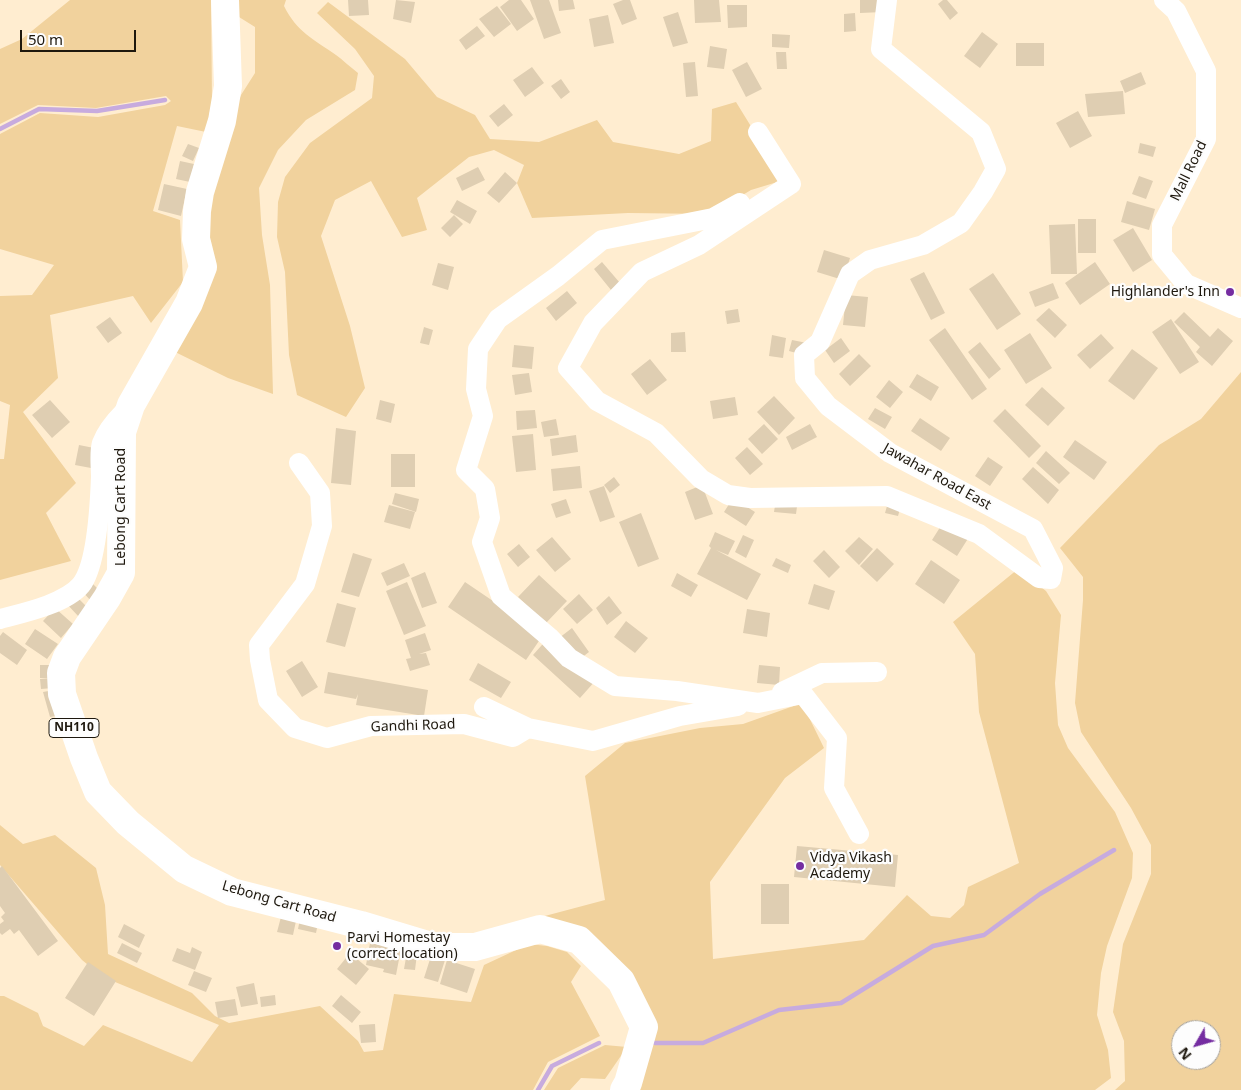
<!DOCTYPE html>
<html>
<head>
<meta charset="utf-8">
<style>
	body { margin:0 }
	#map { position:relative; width:1241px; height:1090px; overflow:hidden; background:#ffedd0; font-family:"Noto Sans",sans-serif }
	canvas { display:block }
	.north { position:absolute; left:1171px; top:1020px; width:50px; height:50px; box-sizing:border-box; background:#fdfdfd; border:1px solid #a4a19d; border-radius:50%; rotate:232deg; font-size:14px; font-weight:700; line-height:20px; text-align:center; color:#1e180e }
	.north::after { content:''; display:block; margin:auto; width:18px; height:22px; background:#752da1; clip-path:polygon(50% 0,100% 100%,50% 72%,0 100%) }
	.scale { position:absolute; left:20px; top:30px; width:116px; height:22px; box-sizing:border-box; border:2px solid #1e180e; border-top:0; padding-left:6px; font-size:15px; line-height:18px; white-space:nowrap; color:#1e180e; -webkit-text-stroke:4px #fdfdfd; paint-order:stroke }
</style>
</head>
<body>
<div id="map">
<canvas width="1241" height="1090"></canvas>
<div class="north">N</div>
<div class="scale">50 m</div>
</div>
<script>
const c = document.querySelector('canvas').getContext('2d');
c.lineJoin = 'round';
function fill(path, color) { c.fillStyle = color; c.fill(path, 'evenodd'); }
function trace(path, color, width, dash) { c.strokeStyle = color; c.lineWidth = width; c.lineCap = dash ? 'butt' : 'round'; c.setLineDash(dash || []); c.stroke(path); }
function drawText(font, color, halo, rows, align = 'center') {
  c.font = font + ' "Noto Sans",sans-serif'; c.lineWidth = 4.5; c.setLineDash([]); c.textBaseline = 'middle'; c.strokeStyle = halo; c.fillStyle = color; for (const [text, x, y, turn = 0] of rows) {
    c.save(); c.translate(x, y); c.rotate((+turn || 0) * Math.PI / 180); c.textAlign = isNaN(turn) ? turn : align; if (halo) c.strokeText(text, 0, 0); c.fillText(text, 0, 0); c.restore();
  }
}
const green = new Path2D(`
	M70 0H211L212 101 206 132 177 126 153 211 180 220 183 282 151 323 133 296 50 315 58 378 23 412 76 483 46 513 71 561 0 580V459H4L10 405 0 401V296L32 295 54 265 0 249V134L40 113 98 117 165 105 171 101 166 96 96 108 38 105 0 124V49L22 39Z
	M236 0H286L284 6C297 32 313 39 336 55 343 60 350 67 358 73L355 90 306 120 278 150 259 188 262 235 270 285 273 394 228 378 169 349 208 267 212 162 241 95 255 73V27L239 17Z
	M328 2 405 59 437 97 475 115 490 139 539 142 597 120 613 142 679 154 711 141 712 109 736 102 784 180 751 190 711 214 628 213 532 218 517 183 524 165 494 150 469 157 417 198 427 230 402 237 371 181 335 200 321 236 350 326 365 388 346 417 297 395 289 355 285 272 277 237 278 202 285 177 310 143 372 98 374 76 355 49 317 13Z
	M1241 372V1090H1115L1125 1081 1124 1041 1113 1012 1123 944 1151 874V845L1131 808 1081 732 1075 703 1083 600V577L1060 548 1159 445 1201 419ZM1181 1030H1211V1060H1181Z
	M1018 569 1046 591 1061 615 1055 683 1058 725 1068 748 1115 812 1133 853 1132 878 1107 946 1101 973 1097 1015 1108 1050 1111 1078 1095 1090H633L632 987 526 921 605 900 585 776 625 743 700 728 743 724 802 703 824 748 785 778 710 882 713 959 864 940 907 895 931 916 950 918 964 905 968 887 1019 863 979 712 975 654 953 622Z
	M0 825 23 844 55 835 96 868 105 905 108 954 192 993 215 1016 229 1023 320 1006 358 1041 364 1052 383 1050 394 994 471 1002 484 965 529 944 547 946 567 952 581 966 571 982 600 1036 548 1062 533 1090H0V996H4L38 1013 43 1026 84 1046 103 1025 192 1062 219 1025 103 977 82 960 0 865Z
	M605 1045 627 1047 605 1079 581 1078 570 1090H544L558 1068Z`);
const stream = new Path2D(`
	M0 129 39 109 97 111 165 100
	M655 1043H703L779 1010 841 1003 933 946 984 935 1040 894 1114 850
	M538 1090 552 1066 599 1043`);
const building = new Path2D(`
	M348 0H368L369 15 349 16Z
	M396 0 415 2 411 23 393 19Z
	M509 0H521L534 19 517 31 500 7Z
	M530 0H549L561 33 544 39Z
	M558 0H573L575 9 559 11Z
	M623 0H630L637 19 622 25 613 4Z
	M694 0H719L721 22 695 23Z
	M860 0H883V12L860 13Z
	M943 0H947L958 13 950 20 938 4Z
	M727 5H747V27L728 28Z
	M497 6 511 24 494 37 479 19Z
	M678 12 688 43 673 47 663 17Z
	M855 13 856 31 844 32V14Z
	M608 15 614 43 594 47 589 19Z
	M477 26 485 36 466 50 459 40Z
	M982 32 998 44 980 68 964 56Z
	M772 34 790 35 789 48 772 47Z
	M1016 43H1044V66H1016Z
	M710 46 727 49 724 69 707 67Z
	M776 52H786L787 69H777Z
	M695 62 698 96 686 97 683 63Z
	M747 62 762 89 746 97 732 70Z
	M532 67 544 83 525 97 513 80Z
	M1141 72 1146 84 1125 93 1120 81Z
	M561 79 570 92 561 99 551 86Z
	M1123 91 1125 114 1088 117 1085 94Z
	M504 104 513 115 498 127 489 116Z
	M1078 111 1092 136 1070 148 1056 123Z
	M1140 143 1156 147 1153 157 1138 153Z
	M188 144 199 148 193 161 182 156Z
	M180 161 194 164 190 182 176 179Z
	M478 167 485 180 462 191 456 178Z
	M505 172 517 183 499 203 487 193Z
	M1139 176 1153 181 1146 199 1132 194Z
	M164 184 187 189 181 216 158 210Z
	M457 200 477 211 470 224 450 212Z
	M1127 201 1155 209 1149 230 1121 222Z
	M454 215 463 224 450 237 441 228Z
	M1078 219H1096V253H1078Z
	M1075 224 1077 274H1051L1049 225Z
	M1133 228 1152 260 1133 272 1113 240Z
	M824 250 850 258 843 280 817 272Z
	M602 262 620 283 611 290 594 269Z
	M1095 262 1110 284 1080 305 1065 283Z
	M438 263 454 267 448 290 432 285Z
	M924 272 945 313 931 320 910 279Z
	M993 273 1021 314 997 330 969 289Z
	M1053 283 1059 298 1035 307 1029 292Z
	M567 291 577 303 556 321 546 308Z
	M846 295 868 297 865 327 843 325Z
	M1049 308 1067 325 1055 338 1036 320Z
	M738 309 740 322 727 324 725 311Z
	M1184 312 1210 337 1218 328 1233 341 1212 366 1196 352 1200 347 1174 322Z
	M110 317 122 333 108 343 96 327Z
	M1171 319 1199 362 1180 374 1152 332Z
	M424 327 433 330 429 345 420 343Z
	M945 328 987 389 972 400 929 340Z
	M685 332 686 352H671V333Z
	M1030 333 1052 368 1026 384 1004 350Z
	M1101 334 1114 348 1090 369 1077 355Z
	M772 335 786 338 783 358 769 356Z
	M841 338 850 351 834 363 825 350Z
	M792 340 807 343 804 355 789 351Z
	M980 342 1001 369 989 379 968 352Z
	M514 345 534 347 532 369 512 367Z
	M1132 349 1158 368 1134 400 1108 381Z
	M859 354 871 366 850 386 839 374Z
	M650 359 667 380 647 395 631 374Z
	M529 373 532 392 515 395 512 375Z
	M917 374 939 387 931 401 909 387Z
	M889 380 903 392 890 408 876 397Z
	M1042 387 1065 408 1048 426 1025 405Z
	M774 396 795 418 779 435 757 412Z
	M735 397 738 415 713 419 710 401Z
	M50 400 70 422 52 438 32 415Z
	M380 400 395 404 391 423 376 419Z
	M875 408 892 417 885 429 868 419Z
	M1005 409 1041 446 1029 458 993 421Z
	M535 410 537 428 517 430 516 411Z
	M920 418 950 438 941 451 911 431Z
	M556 419 559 435 544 437 541 422Z
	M764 424 778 439 762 454 748 439Z
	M810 424 817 437 792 450 786 437Z
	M336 428 356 431 351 485 331 483Z
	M533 434 536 470 516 472 512 436Z
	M576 435 578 452 552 456 550 439Z
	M1075 440 1107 462 1094 480 1063 457Z
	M79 445 94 448 91 468 75 465Z
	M747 447 763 464 750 475 735 458Z
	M1046 451 1070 473 1059 484 1036 463Z
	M391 454H415V487H391Z
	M988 457 1003 467 990 486 975 476Z
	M580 466 582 488 553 491 551 469Z
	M1033 467 1059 490 1048 504 1022 479Z
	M614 477 620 485 610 493 604 485Z
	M702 485 713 514 695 520 685 492Z
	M604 486 615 517 600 522 589 491Z
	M395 493 419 499 416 512 392 504Z
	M733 498 755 512 746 526 724 512Z
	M566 499 571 513 556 518 551 504Z
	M776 499H798L796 514 774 512Z
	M889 499 902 502 898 516 885 513Z
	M389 505 415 512 410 529 384 522Z
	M641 513 659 559 638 567 619 522Z
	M944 521 969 537 957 556 932 540Z
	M715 532 735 541 728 555 716 550 761 574 747 600 697 574 711 548 709 546Z
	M743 535 754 540 746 558 735 552Z
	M552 537 571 559 555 572 536 550Z
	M859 537 873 549 859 565 845 551Z
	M519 544 530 557 518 567 507 554Z
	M877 548 894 564 877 582 860 566Z
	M824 550 840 567 829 578 813 561Z
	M353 553 372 559 359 597 341 592Z
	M776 558 791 565 788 573 772 566Z
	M931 560 960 580 944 604 915 584Z
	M404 563 410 576 387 586 381 573Z
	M425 572 437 603 422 608 411 578Z
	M677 573 698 585 691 597 671 586Z
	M539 575 567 601 546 623 518 597Z
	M90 581 101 592 91 601 81 590Z
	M407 582 426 626 404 635 386 591Z
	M465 582 543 635 526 660 448 607Z
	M814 584 835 591 829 610 808 604Z
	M74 594 88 608 79 617 65 602Z
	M579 594 593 610 577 624 563 609Z
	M609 596 622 613 607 625 596 608Z
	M337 603 356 608 345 647 326 642Z
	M55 608 73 624 61 638 43 621Z
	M747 609 770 613 767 637 743 633Z
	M626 621 648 638 635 653 614 637Z
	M572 628 589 652 576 662 596 680 580 698 533 655 549 637 559 638Z
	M35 629 58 644 47 659 25 644Z
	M3 632 27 650 17 665 0 653V636Z
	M425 633 431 650 419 654 426 653 430 665 410 671 406 659 411 658 405 640Z
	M302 661 318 687 302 697 286 671Z
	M478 663 511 682 501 698 469 680Z
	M40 665H50V678H40Z
	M759 665 780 667 779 685 757 683Z
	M328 672 428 690 424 716 356 705 358 694 356 699 324 693Z
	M51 678 53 688 41 689 40 679Z
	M54 690 61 715 50 717 43 692Z
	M797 846 898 855 895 887 794 877Z
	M2 866 58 941 38 956 19 930 14 934 10 929 2 935 0 933V924L4 921 1 917 5 913 0 906V868Z
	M761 884H789V924H761Z
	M281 917 296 921 293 935 277 932Z
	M300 919 318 923 316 933 298 929Z
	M124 924 145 935 139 948 118 937Z
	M122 943 142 953 137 963 117 953Z
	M370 943 401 949 396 975 383 972 384 969 366 965Z
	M192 947 202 952 195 970 172 961 177 948 190 953Z
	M407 952 417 954 415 970 404 969Z
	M350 953 369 969 356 985 337 969Z
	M431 956 445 960 438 982 424 978Z
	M447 960 475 969 467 993 440 984Z
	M88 962 116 981 94 1016 65 998Z
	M194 971 212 978 206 992 188 985Z
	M254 983 258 1004 241 1007 236 987Z
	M275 995 276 1005 261 1007 260 997Z
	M341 995 361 1012 352 1023 332 1006Z
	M235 999 238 1015 218 1018 215 1002Z
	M375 1024 376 1042 361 1043 359 1025Z`);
const minor = new Path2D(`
	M1164 0 1176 11 1206 71V139L1162 225V255L1186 284 1241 308
	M758 132 791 184
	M791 184 699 245 642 272 593 323 568 368 597 401 656 433 701 479 728 495 750 498 887 496 979 534 1039 578 1051 579 1053 568 1033 529 890 453 828 406 805 378 804 355 820 342 850 274 870 260 923 245 961 223 983 192 996 169 981 132 881 49 887 0
	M740 203 713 218 602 240 558 276 498 319 478 349 476 389 483 416 466 470 485 489 490 518 482 542 501 596 549 637 569 658 615 686 677 691 758 703 803 694 837 738 834 788 859 834
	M299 463 320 493 322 526 305 584 259 645 260 660 268 700 295 728 327 738 371 726 464 724 513 737 528 728 593 741 680 716 738 706
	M0 619C23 613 65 604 81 585 97 565 100 503 101 477 101 467 99 452 102 443 107 430 115 421 124 412
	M782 692 822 673 877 672
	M484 707 528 728`);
const highway = new Path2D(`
	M225 0 228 86 222 121 200 192 197 211 196 239 203 267 189 303 131 405 122 432 121 573 107 598 67 657 61 673 62 694 84 758 98 792 128 823 184 869 232 892 361 925 434 947H475L540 929 579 940 621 981 644 1027 628 1083 624 1090`);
const markers = [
	[1230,292,5,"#752da1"],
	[800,866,5,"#752da1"],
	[337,946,5,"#752da1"]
];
const shields = [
	[74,728,50]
];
const shieldNames = [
	["NH110",74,728]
];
const streetNames = [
	["Mall Road",1189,171,-64],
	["Jawahar Road East",937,477,29],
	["Lebong Cart Road",121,507,-90],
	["Gandhi Road",413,726,-2],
	["Lebong Cart Road",279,902,16]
];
const poiNames = [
	["Highlander's Inn",1220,292,"right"],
	["Vidya Vikash",810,858],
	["Academy",810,874],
	["Parvi Homestay",347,938],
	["(correct location)",347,954]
];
fill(green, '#f1d29d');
trace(stream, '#c7abde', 4.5);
fill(building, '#dfceb2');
trace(minor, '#fff', 20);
trace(highway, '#fff', 28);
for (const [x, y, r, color] of markers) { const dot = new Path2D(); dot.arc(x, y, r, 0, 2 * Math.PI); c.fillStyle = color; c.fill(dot); trace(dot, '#fdfdfd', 2); }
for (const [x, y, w] of shields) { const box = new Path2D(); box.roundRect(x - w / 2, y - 9.5, w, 19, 4); c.fillStyle = '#fdfdfd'; c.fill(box); trace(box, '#1e180e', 1); }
drawText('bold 12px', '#1e180e', null, shieldNames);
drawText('14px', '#1e180e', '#fdfdfd', streetNames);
drawText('14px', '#1e180e', '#fdfdfd', poiNames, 'left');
</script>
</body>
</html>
